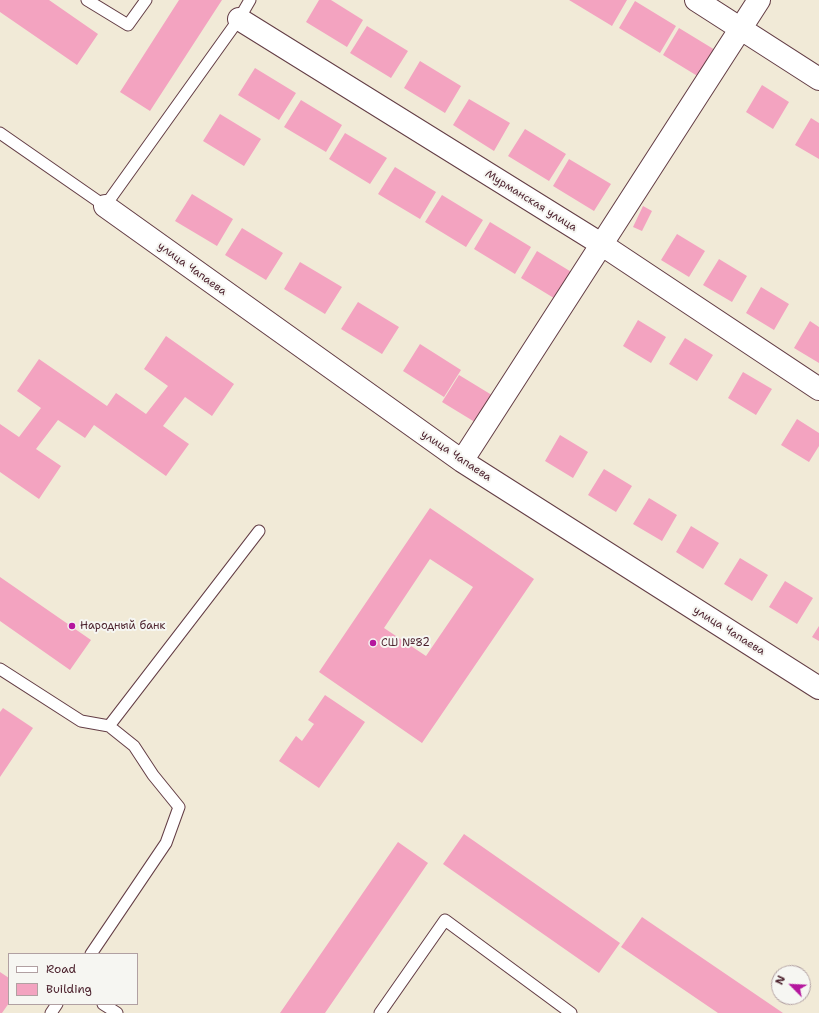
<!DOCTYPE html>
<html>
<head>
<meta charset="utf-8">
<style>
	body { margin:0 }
	#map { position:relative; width:819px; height:1013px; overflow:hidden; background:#f1ead7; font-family:"Shantell Sans",sans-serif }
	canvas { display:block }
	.legend { position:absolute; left:8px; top:953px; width:130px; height:52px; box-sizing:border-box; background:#f6f6f2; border:1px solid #b1a0a2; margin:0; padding:5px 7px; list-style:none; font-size:12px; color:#4a1f2b }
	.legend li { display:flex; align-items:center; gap:8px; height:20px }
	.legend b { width:20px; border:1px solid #b1a0a2 }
	.north { position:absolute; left:771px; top:965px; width:40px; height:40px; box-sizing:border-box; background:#f6f6f2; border:1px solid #b1a0a2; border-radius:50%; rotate:294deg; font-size:11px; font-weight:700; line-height:16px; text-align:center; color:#4a1f2b }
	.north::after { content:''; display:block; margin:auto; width:14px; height:18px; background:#b5179e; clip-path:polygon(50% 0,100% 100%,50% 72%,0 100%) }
</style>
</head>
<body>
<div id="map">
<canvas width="819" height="1013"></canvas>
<ul class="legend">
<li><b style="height:5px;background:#fff"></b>Road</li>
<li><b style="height:11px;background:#f3a3c0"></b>Building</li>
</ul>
<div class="north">N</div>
</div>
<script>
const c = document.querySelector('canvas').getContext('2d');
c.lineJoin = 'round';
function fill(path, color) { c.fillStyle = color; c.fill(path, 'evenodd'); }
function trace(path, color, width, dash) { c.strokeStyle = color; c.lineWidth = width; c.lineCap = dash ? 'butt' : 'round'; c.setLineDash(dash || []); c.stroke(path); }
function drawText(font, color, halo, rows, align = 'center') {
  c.font = font + ' "Shantell Sans",sans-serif'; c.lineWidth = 4; c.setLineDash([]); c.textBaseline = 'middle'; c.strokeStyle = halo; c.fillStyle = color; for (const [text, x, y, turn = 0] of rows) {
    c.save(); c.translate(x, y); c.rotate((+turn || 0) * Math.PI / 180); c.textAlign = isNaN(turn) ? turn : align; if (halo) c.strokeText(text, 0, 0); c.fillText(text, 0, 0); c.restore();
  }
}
const building = new Path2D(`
	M0 0H49L98 34 77 65 0 12Z
	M179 0H222L150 111 120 92Z
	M319 0H331L363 20 347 47 306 22Z
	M569 0H627L612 26Z
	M635 1 676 26 660 53 619 28Z
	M367 26 408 51 391 78 350 53Z
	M679 28 720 53 704 80 663 55Z
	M420 61 461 86 445 113 404 88Z
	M255 68 296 93 279 120 238 95Z
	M762 85 789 102 773 129 746 112Z
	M469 99 510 123 494 151 453 125Z
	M301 100 342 125 326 152 284 127Z
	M220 114 261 139 244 166 203 141Z
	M811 118 819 123V159L795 145Z
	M525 129 566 154 549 181 508 156Z
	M345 133 387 158 370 184 329 159Z
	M569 159 611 184 594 211 553 186Z
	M395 167 436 192 420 219 378 194Z
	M192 194 233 219 217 246 175 221Z
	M442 195 483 220 466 247 425 222Z
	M643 206 652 211 642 231 633 227Z
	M490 222 531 247 515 274 474 249Z
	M242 228 283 253 266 280 225 255Z
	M677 234 705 251 689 277 661 260Z
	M537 251 578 276 562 303 521 278Z
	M719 259 747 276 732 302 703 285Z
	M300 262 342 287 325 314 284 289Z
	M761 287 789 304 774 330 746 313Z
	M358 302 399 327 382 354 341 329Z
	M638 320 666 337 651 363 623 346Z
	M810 321 819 327V363L794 348Z
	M166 336 234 384 212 416 185 397 163 426 189 444 166 476 94 425 85 438 58 420 36 449 61 466 39 499 0 472V424L19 437 41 408 17 391 39 359 107 406 116 393 146 414 168 386 144 369Z
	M685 338 713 355 697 381 669 364Z
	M420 344 461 370 444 397 403 371Z
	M743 372 772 389 756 415 728 398Z
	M459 375 500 400 483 427 442 402Z
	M797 419 819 433V446L809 462 781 445Z
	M560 435 588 452 573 478 545 461Z
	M604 469 632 486 616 512 588 495Z
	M649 498 677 515 662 541 633 524Z
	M430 508 534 579 422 743 319 672ZM430 559 473 587 426 656 384 628Z
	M691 526 719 543 703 569 676 552Z
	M740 558 768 575 752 601 724 584Z
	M0 577 91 640 70 670 0 621Z
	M785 581 813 598 797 624 769 607Z
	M819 626V641L812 637Z
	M325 695 365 722 319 788 279 761 296 736 302 741 314 724 308 720Z
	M3 708 33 728 0 777V712Z
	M464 834 620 943 599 973 443 864Z
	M398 842 428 863 325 1013H280Z
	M642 917 783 1013H718L621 947Z
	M0 972 9 978V1003L2 1013H0Z`);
const lane = new Path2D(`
	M87 0 128 25 146 0
	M0 133 105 206 239 19 250 0
	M0 669 81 721 109 726 134 746 153 775 179 807 166 843 91 954
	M109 726 259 531
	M103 1004 117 1013
	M51 1013 57 1004
	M380 1013 445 920 571 1013`);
const street = new Path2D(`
	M696 0 819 79
	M239 19 601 244 819 389
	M105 206 462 461 819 688
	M462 461 759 0`);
const markers = [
	[72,626,4,"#b5179e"],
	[373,643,4,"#b5179e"]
];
const streetNames = [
	["Мурманская улица",531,201,32],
	["улица Чапаева",192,269,36],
	["улица Чапаева",456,456,34],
	["улица Чапаева",729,631,32]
];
const poiNames = [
	["Народный банк",80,626],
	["СШ №82",381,643]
];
fill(building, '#f3a3c0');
trace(lane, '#633d45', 13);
trace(street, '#633d45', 24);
trace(lane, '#fff', 11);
trace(street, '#fff', 22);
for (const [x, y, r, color] of markers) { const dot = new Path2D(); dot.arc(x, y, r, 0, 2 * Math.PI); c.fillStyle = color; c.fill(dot); trace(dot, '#f6f6f2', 1.5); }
drawText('11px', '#4a1f2b', '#f6f6f2', streetNames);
drawText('11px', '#4a1f2b', '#f6f6f2', poiNames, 'left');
</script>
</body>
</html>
